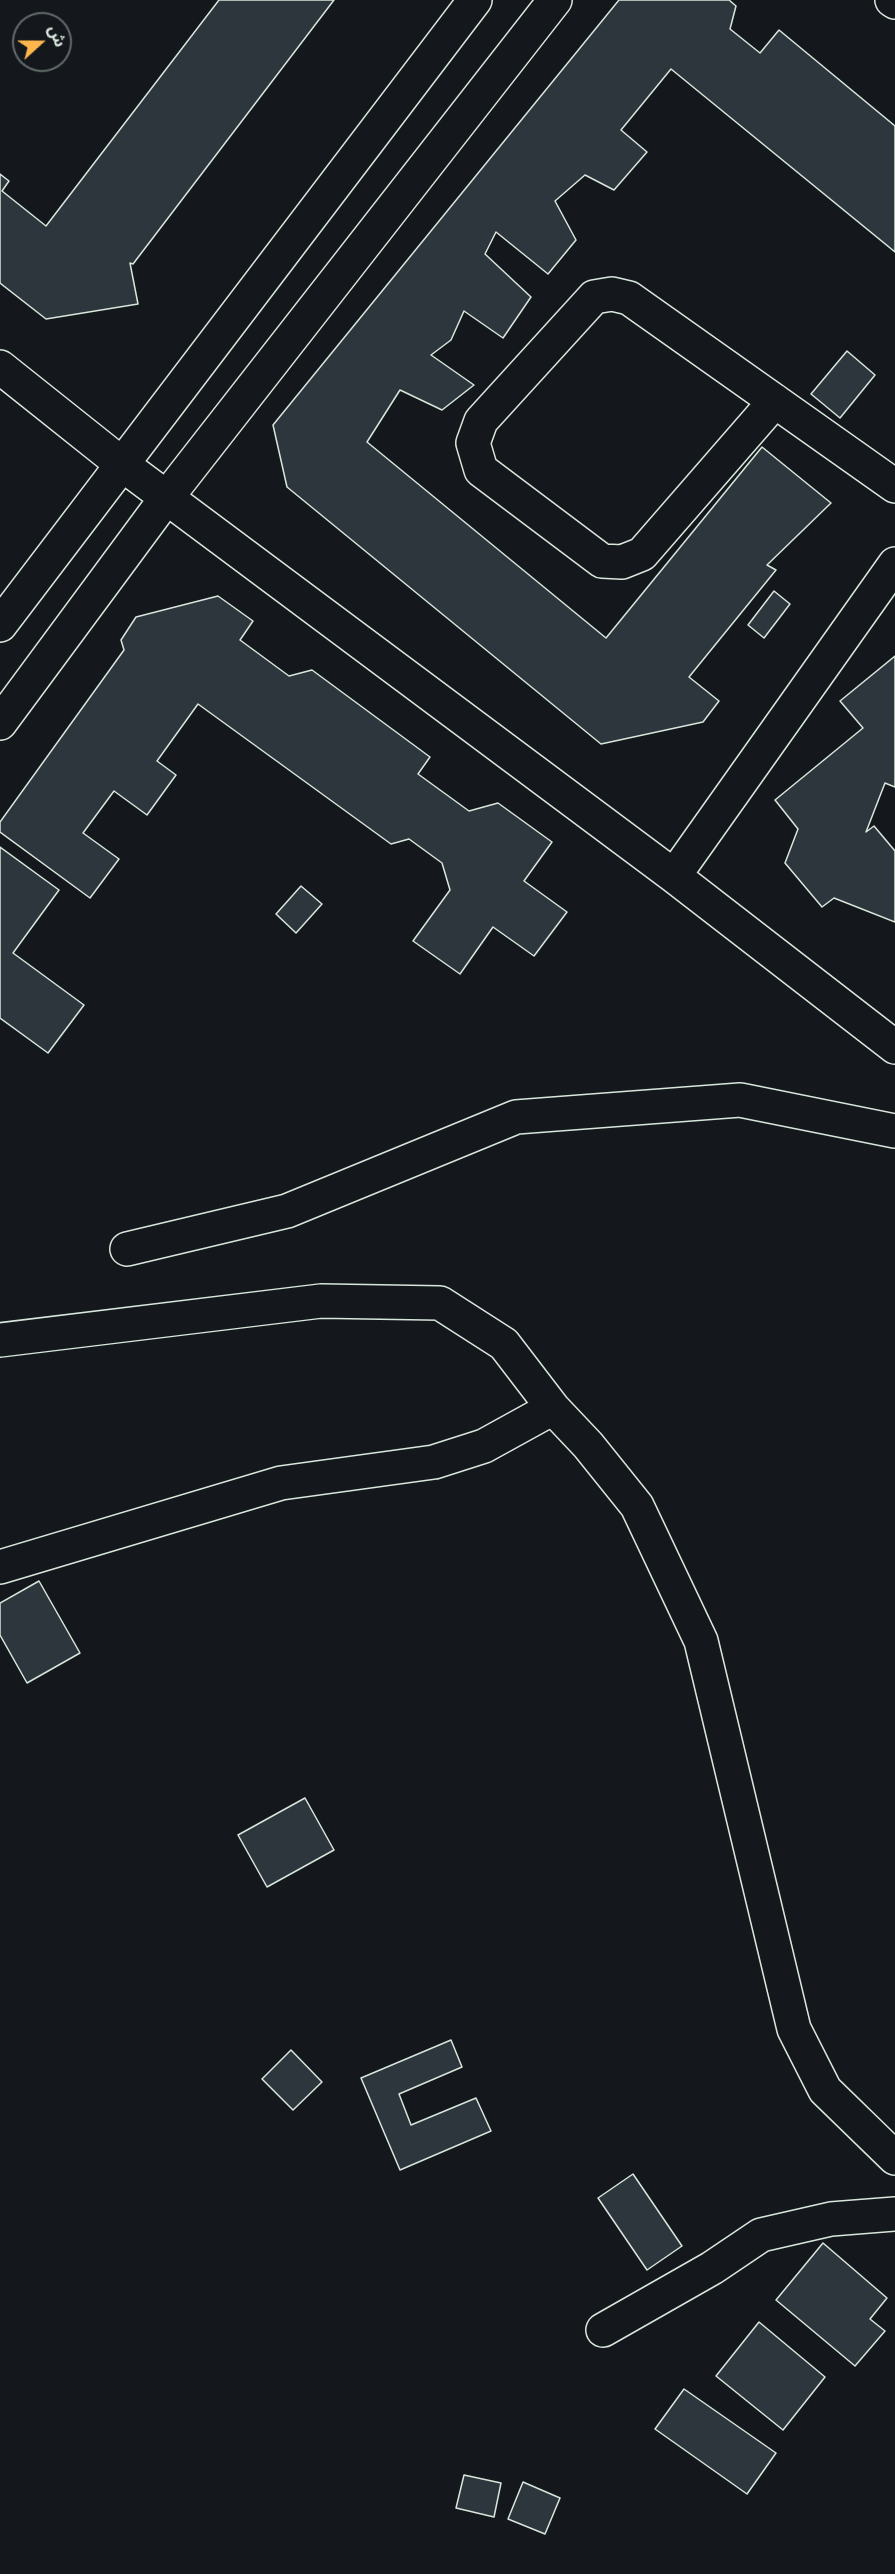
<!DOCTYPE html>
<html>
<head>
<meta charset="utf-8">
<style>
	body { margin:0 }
	#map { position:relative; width:895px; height:2574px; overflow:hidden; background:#14181c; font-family:"Fira Sans Condensed","Noto Sans Arabic",sans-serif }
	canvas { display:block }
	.north { position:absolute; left:12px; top:12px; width:60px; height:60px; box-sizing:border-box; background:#14181c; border:2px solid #626a69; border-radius:50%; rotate:69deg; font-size:16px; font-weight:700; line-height:24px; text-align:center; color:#d8e6dc }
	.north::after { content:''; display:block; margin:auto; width:21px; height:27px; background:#ffb74d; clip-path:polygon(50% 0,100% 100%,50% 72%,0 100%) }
</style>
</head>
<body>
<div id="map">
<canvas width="895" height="2574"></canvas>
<div class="north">ش</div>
</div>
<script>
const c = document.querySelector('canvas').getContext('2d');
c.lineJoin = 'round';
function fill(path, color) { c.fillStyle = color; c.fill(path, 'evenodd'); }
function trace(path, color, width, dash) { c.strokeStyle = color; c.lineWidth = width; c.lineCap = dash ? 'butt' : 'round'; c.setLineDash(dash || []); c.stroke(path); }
const building = new Path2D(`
	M219 0H334L133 264 130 263 138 304 46 319 0 283V174L9 181 2 191 46 226Z
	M619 0H729L736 6 730 29 760 53 779 30 895 126V252L671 69 621 130 647 152 614 190 585 175 555 201 576 240 548 274 496 232 485 254 531 297 503 338 464 311 451 340 431 355 474 385 442 410 400 390 367 442 606 638 762 447 831 503 767 565 776 570 689 677 719 701 703 722 601 744 287 487 273 425Z
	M847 351 875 375 840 418 811 394Z
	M774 591 790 604 764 638 748 625Z
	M218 596 253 621 240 640 289 676 312 670 430 757 418 774 469 811 498 803 552 842 524 881 567 912 534 956 493 927 460 974 413 941 450 890 442 863 409 839 391 844 198 704 157 761 176 775 147 815 114 791 83 833 119 859 90 898 0 832V822L124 650 121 640 136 617Z
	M895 656V787L885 783 866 832 874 826 895 851V922L834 898 822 907 785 863 798 829 775 800 863 728 840 701Z
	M0 847 59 890 13 953 84 1005 48 1053 0 1018Z
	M301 886 322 904 296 933 276 914Z
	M39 1581 80 1653 27 1683 0 1635V1603Z
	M305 1798 334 1850 267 1887 238 1835Z
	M451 2040 462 2067 399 2094 411 2125 476 2098 491 2131 400 2170 361 2078Z
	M291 2050 322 2082 293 2110 262 2079Z
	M633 2174 682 2246 647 2270 598 2198Z
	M823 2243 887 2298 870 2319 885 2331 855 2366 776 2300Z
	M759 2322 825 2377 783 2430 716 2376Z
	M684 2389 776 2453 747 2494 655 2429Z
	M464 2475 501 2483 494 2517 456 2508Z
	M523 2482 560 2498 545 2534 508 2519Z`);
const minor = new Path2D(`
	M0 367 123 465 674 876 895 1047
	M775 401 642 554 622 562 602 561 481 470 473 443 481 421 594 297 612 294 629 298 895 486
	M0 625 475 0
	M0 723 167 497 555 0
	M674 876 895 564
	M127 1249 287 1211 516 1117 740 1100 895 1131
	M0 1340 321 1301 440 1303 504 1344 553 1408 588 1445 637 1506 701 1641 794 2029 825 2090 895 2158
	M0 1567 281 1483 434 1462 484 1446 553 1408
	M603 2330 712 2268 761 2235 831 2219 895 2214`);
const tertiary = new Path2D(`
	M892 0 895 2`);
fill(building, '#2c363c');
trace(building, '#d8e6dc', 1.5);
trace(minor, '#d8e6dc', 36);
trace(tertiary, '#d8e6dc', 36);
trace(minor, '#14181c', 33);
trace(tertiary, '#14181c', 33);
</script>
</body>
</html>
